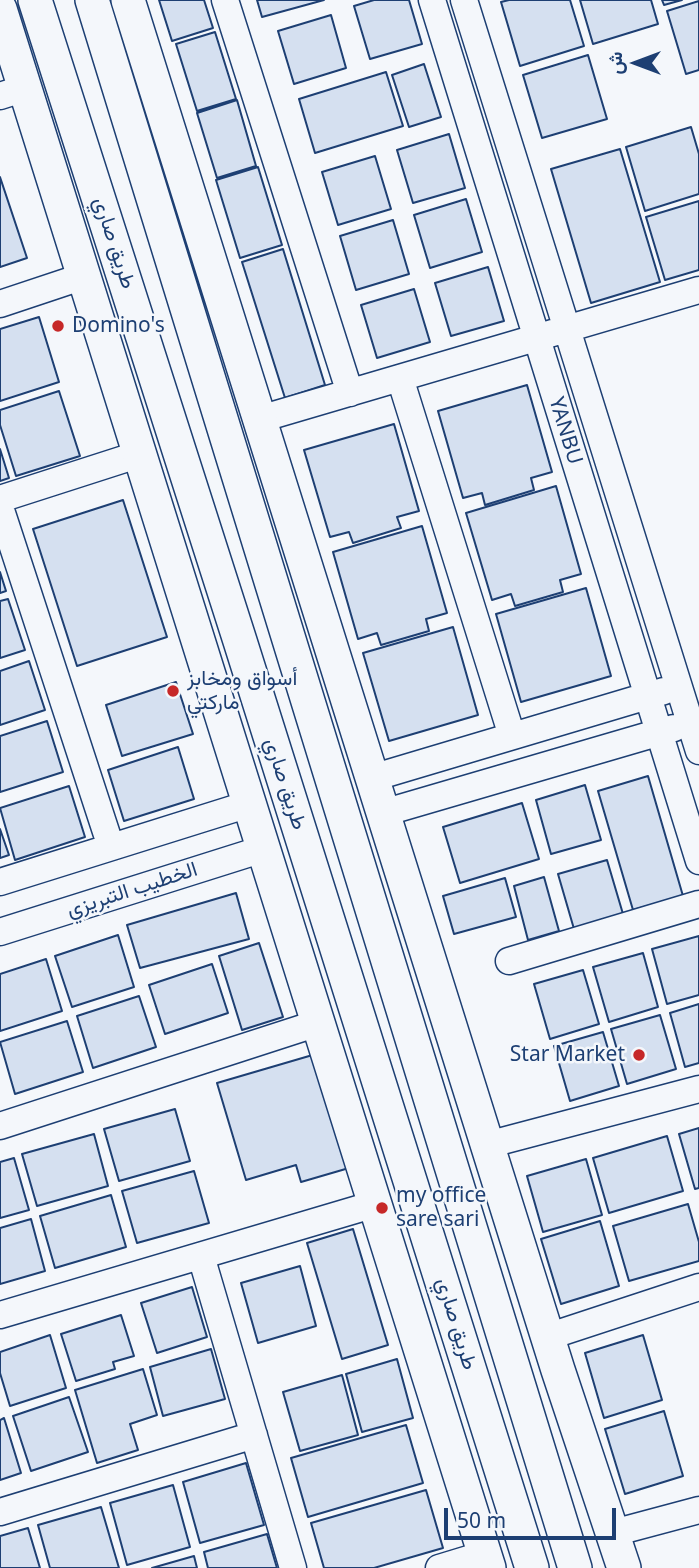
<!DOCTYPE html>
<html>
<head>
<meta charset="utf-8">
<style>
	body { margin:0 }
	#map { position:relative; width:699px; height:1568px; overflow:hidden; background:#f4f7fb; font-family:"Noto Sans",Vazirmatn,sans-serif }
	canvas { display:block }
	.north { position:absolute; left:601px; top:28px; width:70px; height:70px; -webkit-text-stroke:5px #f4f7fb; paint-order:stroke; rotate:270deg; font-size:19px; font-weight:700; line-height:28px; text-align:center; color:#1d3f73 }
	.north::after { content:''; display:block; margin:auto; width:24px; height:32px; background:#1d3f73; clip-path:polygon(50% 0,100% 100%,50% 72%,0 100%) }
	.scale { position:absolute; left:444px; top:1508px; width:172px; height:32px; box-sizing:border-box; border:4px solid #1d3f73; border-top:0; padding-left:9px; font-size:21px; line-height:24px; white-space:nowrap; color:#1d3f73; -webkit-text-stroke:5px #f4f7fb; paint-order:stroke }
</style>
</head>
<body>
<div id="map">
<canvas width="699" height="1568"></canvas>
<div class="north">ش</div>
<div class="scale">50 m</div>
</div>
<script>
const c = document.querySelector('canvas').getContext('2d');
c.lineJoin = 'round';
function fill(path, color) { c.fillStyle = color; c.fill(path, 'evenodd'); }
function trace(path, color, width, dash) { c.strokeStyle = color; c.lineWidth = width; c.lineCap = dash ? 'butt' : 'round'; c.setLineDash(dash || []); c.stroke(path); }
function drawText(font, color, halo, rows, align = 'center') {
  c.font = font + ' "Noto Sans",Vazirmatn,sans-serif'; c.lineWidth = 5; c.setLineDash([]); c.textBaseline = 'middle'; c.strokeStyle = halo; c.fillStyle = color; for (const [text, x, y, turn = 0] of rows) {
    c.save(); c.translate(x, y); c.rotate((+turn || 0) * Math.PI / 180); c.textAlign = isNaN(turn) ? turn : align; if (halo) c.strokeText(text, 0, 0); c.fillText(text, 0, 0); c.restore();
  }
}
const building = new Path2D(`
	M159 0H204L213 28 172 41Z
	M257 0H324L262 17Z
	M374 0H409L422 44 370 59 354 6Z
	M509 0H570L584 46 520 66 501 2Z
	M580 0H651L658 24 593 44Z
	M662 0H682L664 5Z
	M699 1V70L686 74 667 11Z
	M331 15 346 68 294 84 278 31Z
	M215 32 236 99 197 111 176 44Z
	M588 55 607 119 542 138 523 75Z
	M424 64 441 117 409 127 392 75Z
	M386 72 403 126 315 153 299 99Z
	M237 100 256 166 217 178 197 113Z
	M691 127 699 154V194L645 211 626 147Z
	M449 134 465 188 413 203 397 150Z
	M620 149 660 282 591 303 551 169Z
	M375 156 391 209 338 225 322 172Z
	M258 167 282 245 240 258 216 180Z
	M0 177 27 258 0 267Z
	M466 199 482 252 430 268 414 215Z
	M699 201V270L665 280 646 217Z
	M393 220 409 274 356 290 340 236Z
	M283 249 325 385 285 398 242 262Z
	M488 267 504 321 451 336 435 283Z
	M414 289 430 342 377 358 361 305Z
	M39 317 59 382 0 401V329Z
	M527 385 552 472 531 478 534 490 485 505 482 493 463 498 438 411Z
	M59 391 80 456 16 476 0 425V410Z
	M394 424 419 511 397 517 401 528 353 543 349 532 330 537 304 450Z
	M0 449 9 478 0 481Z
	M556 486 581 574 560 580 563 592 515 606 511 594 492 600 466 513Z
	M123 500 167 637 77 666 33 529Z
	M422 526 447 613 426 619 429 631 381 645 377 633 358 639 333 552Z
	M0 572 6 591 0 593Z
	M586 588 611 676 521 702 496 614Z
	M8 599 25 650 0 658V601Z
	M453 627 478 715 389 741 363 653Z
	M29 661 45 710 0 725V671Z
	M176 682 193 734 122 756 106 705Z
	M47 721 63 772 0 792V736Z
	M178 747 194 799 124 821 108 770Z
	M648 776 683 896 633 910 598 791Z
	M585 785 601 840 551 854 536 800Z
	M69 786 85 837 15 860 0 808Z
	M522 803 539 859 460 883 443 827Z
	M0 829 9 855 0 858Z
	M607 860 623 914 574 929 558 874Z
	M544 877 559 931 528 940 514 886Z
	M505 878 516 917 454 934 443 896Z
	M236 893 249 939 140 968 127 925Z
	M118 935 134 987 72 1007 55 956Z
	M699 936V995L667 1004 652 949Z
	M259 943 283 1017 242 1030 219 956Z
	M643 953 658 1007 609 1022 593 967Z
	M46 959 62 1011 0 1031V974Z
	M212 964 228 1013 165 1034 149 985Z
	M583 970 599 1024 550 1039 534 984Z
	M139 996 156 1047 93 1068 77 1016Z
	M699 1004V1063L685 1067 670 1013Z
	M660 1015 676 1069 627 1084 611 1029Z
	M67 1021 83 1072 15 1094 0 1042Z
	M603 1032 619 1086 570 1101 554 1046Z
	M316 1054 349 1168 301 1182 296 1165 246 1180 217 1083Z
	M175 1109 190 1161 119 1181 104 1129Z
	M699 1128V1188L695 1189 679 1134Z
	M94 1134 108 1186 37 1206 22 1154Z
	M667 1136 683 1191 609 1213 593 1158Z
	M14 1158 29 1210 0 1218V1162Z
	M586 1159 602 1215 543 1232 527 1176Z
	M194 1171 209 1223 137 1243 122 1191Z
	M111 1195 126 1247 55 1268 40 1216Z
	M688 1204 699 1242V1261L629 1281 613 1226Z
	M31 1219 45 1271 0 1284V1228Z
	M600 1221 619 1286 561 1304 541 1239Z
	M353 1229 388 1345 342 1359 307 1243Z
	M300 1266 316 1326 258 1343 241 1283Z
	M192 1287 207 1337 157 1353 141 1303Z
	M121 1315 134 1356 113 1362 115 1369 76 1381 61 1334Z
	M50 1335 66 1388 10 1406 0 1373V1352Z
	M643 1335 662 1400 604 1418 585 1353Z
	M211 1349 225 1399 163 1416 150 1367Z
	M397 1359 413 1418 362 1432 346 1374Z
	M143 1369 157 1415 130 1424 138 1450 97 1463 75 1390Z
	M342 1375 358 1435 300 1451 283 1392Z
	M69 1397 88 1452 31 1471 13 1416Z
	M664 1411 683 1476 625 1494 605 1429Z
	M4 1418 21 1473 0 1480V1420Z
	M406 1425 423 1483 308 1517 291 1458Z
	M246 1463 264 1525 200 1543 183 1482Z
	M173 1485 190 1547 127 1565 110 1503Z
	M426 1490 443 1548 374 1568H324L311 1523Z
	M101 1507 119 1568H50L38 1525Z
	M28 1528 40 1568H0V1536Z
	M267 1534 277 1568H208L204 1552Z
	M194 1556 197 1568H152Z`);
const minor = new Path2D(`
	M225 0 350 393
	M432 0 699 861
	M464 0 699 751
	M0 96 25 88
	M0 304 84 276
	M400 378 512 736
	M260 419 699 290
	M0 499 140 454
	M0 507 111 847
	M372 778 664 691
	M383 813 674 728
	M0 882 249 804
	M0 932 263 849
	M509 961 699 904
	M0 1126 318 1023
	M487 1145 699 1089
	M201 1256 293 1568
	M0 1315 375 1204
	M547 1337 699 1287
	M0 1512 254 1435
	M613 1533 699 1510
	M439 1568 485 1554`);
const major = new Path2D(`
	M35 0 240 641 532 1568
	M92 0 575 1568
	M128 0 558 1370 624 1568
	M0 9 489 1568`);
const markers = [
	[58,326,7,"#c62828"],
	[173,691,7,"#c62828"],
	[639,1055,7,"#c62828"],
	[382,1208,7,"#c62828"]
];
const streetNames = [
	["طريق صاري",114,243,72],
	["YANBU",565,431,73],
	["طريق صاري",285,784,72],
	["الخطيب التبريزي",132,890,-18],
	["طريق صاري",456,1324,73]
];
const poiNames = [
	["Domino's",72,326],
	["أسواق ومخابز",187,679],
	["ماركتي",187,703],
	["Star Market",625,1055,"right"],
	["my office",396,1196],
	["sare sari",396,1220]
];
fill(building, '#d5e0f0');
trace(building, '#1d3f73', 2);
trace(minor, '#1d3f73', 29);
trace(major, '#1d3f73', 36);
trace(minor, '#f4f7fb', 26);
trace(major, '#f4f7fb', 33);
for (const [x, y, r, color] of markers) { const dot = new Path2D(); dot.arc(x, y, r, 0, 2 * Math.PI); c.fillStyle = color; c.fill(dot); trace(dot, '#f4f7fb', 2.5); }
drawText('21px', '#1d3f73', '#f4f7fb', streetNames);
drawText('21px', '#1d3f73', '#f4f7fb', poiNames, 'left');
</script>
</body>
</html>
